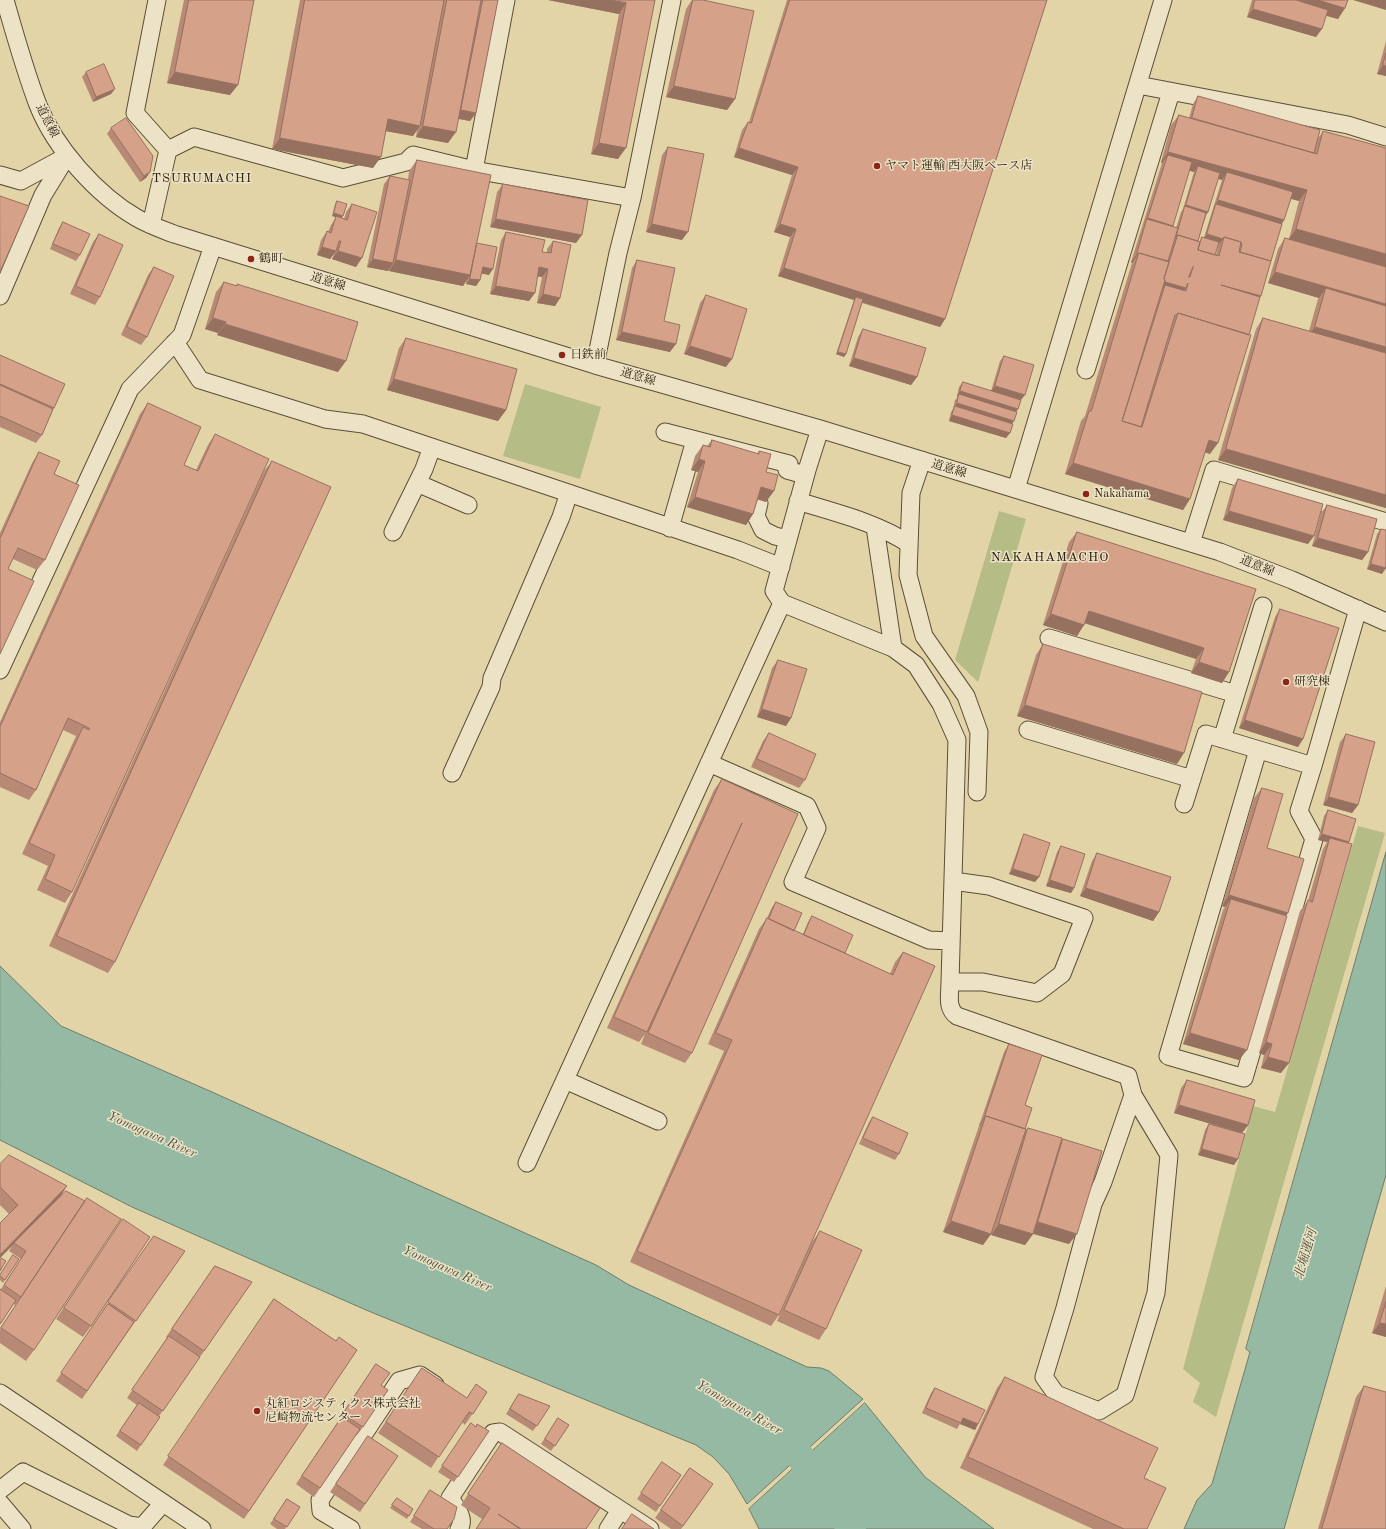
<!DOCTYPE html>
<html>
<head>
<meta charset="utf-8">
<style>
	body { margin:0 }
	canvas { display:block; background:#e2d4a7 }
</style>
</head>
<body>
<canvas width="1386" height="1529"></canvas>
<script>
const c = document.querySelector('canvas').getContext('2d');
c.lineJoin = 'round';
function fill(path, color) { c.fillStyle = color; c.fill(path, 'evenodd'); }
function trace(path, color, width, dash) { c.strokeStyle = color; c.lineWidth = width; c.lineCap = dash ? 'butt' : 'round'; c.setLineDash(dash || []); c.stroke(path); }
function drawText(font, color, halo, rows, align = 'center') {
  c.font = font + ' "Old Standard TT","Noto Serif JP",serif'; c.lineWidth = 3; c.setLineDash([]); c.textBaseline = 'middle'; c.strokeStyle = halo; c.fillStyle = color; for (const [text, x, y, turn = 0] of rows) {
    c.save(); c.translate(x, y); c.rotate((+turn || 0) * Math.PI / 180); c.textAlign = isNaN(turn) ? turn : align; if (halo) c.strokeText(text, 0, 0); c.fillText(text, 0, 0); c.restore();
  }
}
const green = new Path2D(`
	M525 384 601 407 580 479 503 456Z
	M999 511 1026 519 978 682 955 660Z
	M1358 826 1385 833 1216 1417 1193 1402 1200 1383 1183 1369 1253 1106 1275 1112Z`);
const water = new Path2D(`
	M1386 852V1175L1284 1529H1184L1197 1500 1212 1484 1250 1352 1246 1349Z
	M0 966 61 1026 212 1092 596 1265 629 1285 807 1367 821 1368 829 1371 863 1399 747 1504 729 1474 713 1457 696 1445 366 1310 132 1207 0 1140Z
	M865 1403 925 1477 994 1529H759L749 1509Z`);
const river = new Path2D(`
	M776 1427 782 1431 852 1529`);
const minor = new Path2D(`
	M5 0C15 35 25 71 38 105 55 148 97 195 137 218 149 225 161 229 174 234L595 365 820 429 1220 552 1292 580 1386 622
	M157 0 135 113 168 150
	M1138 85 1348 125 1386 137
	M474 170 506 0
	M0 175 21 181 67 156
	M151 225 168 150 194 137 343 178 406 162 413 155 474 170 632 198
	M0 296 43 195 67 156
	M175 342 200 380 325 419 363 424 738 550 781 567
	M595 365 618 253 632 198 672 0
	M1086 370 1171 92
	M820 429 807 470 774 591 782 603 893 648 916 665 941 704 957 740 950 982C950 995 946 1008 957 1016L1128 1076 1133 1095 1103 1182 1093 1204 1065 1308 1044 1377 1056 1394 1099 1411 1125 1395 1156 1293 1169 1155 1133 1095
	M665 432 789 464 787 470 805 475
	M922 460 911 493 908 575 924 636 966 696 979 732 977 792
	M417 483 468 505
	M1016 489 1163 0
	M798 501C835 513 876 522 909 544
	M759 503 756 516 763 530 775 536 788 539
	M875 527 893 648
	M670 528 695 440
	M393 532 424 469 432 447
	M1191 543 1214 470 1386 522
	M1049 638 1236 694
	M0 670 130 389 182 335 213 246
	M1028 730 1192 779
	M1222 739 1263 606
	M1258 750 1168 1056 1244 1078 1314 839 1299 811 1313 766
	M709 763 807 806 817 828 793 882 929 940 951 941
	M452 773 491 687 492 678 561 517 569 493
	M1184 804 1206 734 1313 766 1358 609
	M950 982H983L1037 993 1062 974 1084 918 989 886 953 881
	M565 1080 658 1121
	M527 1163 782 603
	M0 1393 202 1529
	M0 1490 23 1472 129 1525 142 1527 163 1503
	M0 1503 22 1529
	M351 1529 321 1511 320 1500 399 1381 420 1375 435 1385
	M459 1529C466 1519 456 1507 450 1498L493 1433 500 1432 650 1529
	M608 1529 620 1510`);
const wall = new Path2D(`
	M184 0H254L230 95 167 83Z
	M300 0H498L476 113 470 121 458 119 448 143 416 137 417 130 413 136 385 131 373 168 272 149Z
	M548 0H655L618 159 591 154 619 14Z
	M692 0H703L735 99 727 110 666 97 686 9Z
	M787 0H1047L945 319 940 327 862 303 846 354 844 357 836 354 854 300 778 276 790 237 774 232 792 175 734 157 742 130 748 122H749Z
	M1252 0H1348L1345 8 1338 19 1326 16 1316 37 1247 17Z
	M1386 41V76L1377 74Z
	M86 72 111 94 93 102 82 77Z
	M1198 96 1317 140 1323 131 1386 508 1218 460 1256 329 1263 318 1309 331 1318 299 1319 298 1268 283 1278 249 1285 238 1289 239 1299 201 1291 199 1284 220 1282 224 1260 297 1210 454 1205 452 1190 499 1183 510 1065 474 1081 421 1085 416 1132 263 1131 262 1162 163 1161 162 1171 125 1179 115 1189 118 1193 104ZM1189 170 1194 172 1183 209 1181 212 1176 228 1172 227ZM1218 179 1222 180 1204 237H1202L1199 242 1198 241 1206 216 1208 212ZM1219 244 1216 255H1215Z
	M111 128 150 172 146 178 140 182 107 134Z
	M668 147 682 240 646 232 662 155Z
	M417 160 477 243 489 275 481 273 480 280 476 286 466 284V281L463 286 389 271V269L388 271 367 267 384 184 390 176 408 180 409 171Z
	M503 184 576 243 490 227 497 192Z
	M337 201 341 218 344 219 346 212 352 204 356 267 332 259 334 254 330 259 317 255 321 240 327 231 328 232 331 225 336 217 332 216 335 204Z
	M63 222 80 255 76 261 50 249 59 228Z
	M506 232 542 252 547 253V249L553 241 560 298 555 306 537 303 542 277 538 276 529 301 490 294 501 240Z
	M99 234 100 297 95 305 70 294 93 242Z
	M637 260 664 321 670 352 616 340 632 268Z
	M154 267 147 337 141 345 121 335 148 275Z
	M224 282 236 286 237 284 338 372 217 335 218 333 205 329 216 292Z
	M706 295 726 367 684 354 700 303Z
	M863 329 917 377 911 385 849 366 858 337Z
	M406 338 506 410 498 421 387 390 399 348Z
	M0 355 54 408 42 435 36 443 0 427Z
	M1004 356 1021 400 1018 409 1016 412 1012 424 1010 433 1006 438 949 421 951 412 953 409 955 400 958 397 957 396 959 387 963 382 991 391 1000 361Z
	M148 403 184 465 196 470 208 445 215 434 72 892 65 903 37 890 48 866 22 854 76 736 63 730 36 790 29 800 0 787V722L140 414Z
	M712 440 757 454 759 451 766 472V502L758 499 753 514 746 525 687 507 698 472 691 470 695 456 703 445 707 446Z
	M39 452 54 474 45 560 37 570 13 559 8 569 0 654V533L32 463Z
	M272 461 115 962 108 973 49 946 264 471Z
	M1238 479 1308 544 1223 520 1232 488Z
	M1327 505 1368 552 1362 560 1312 546 1321 513Z
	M1381 529 1382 574 1367 569 1377 534Z
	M1077 532 1229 672 1222 683 1191 673 1196 659 1085 623 1077 636 1043 625 1069 542Z
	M1280 609 1303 739 1298 747 1239 728 1275 617Z
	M1043 644 1177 764 1017 716 1036 655Z
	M778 660 791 718 786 726 757 717 772 668Z
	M769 733 805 780 799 788 751 767 763 741Z
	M1346 734 1358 805 1352 813 1323 805 1340 742Z
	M722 779 798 814 692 1053 685 1063 641 1044 645 1034 639 1042 607 1028 714 790Z
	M1262 788 1267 848 1239 1060 1183 1044 1223 910 1225 907 1222 906 1254 798Z
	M1328 810 1349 843 1281 1073 1261 1068 1264 1055 1259 1053 1300 911 1308 901 1323 849 1327 842 1318 840 1324 816Z
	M1024 834 1039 877 1035 882 1009 874 1021 840Z
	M1061 846 1074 888 1071 893 1046 886 1057 852Z
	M1097 853 1159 912 1153 921 1080 896 1092 861Z
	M776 902 794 931 803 934 808 922 812 916 845 953 890 974 895 962 903 952 779 1315 771 1326 630 1262 724 1051 708 1044 759 929 767 918 772 907Z
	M1009 1044 1025 1105V1132L1028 1128 1061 1143 1063 1139 1069 1244 1033 1234 1025 1245 991 1235 995 1222 991 1234 983 1245 943 1232 1004 1052Z
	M1187 1080 1248 1125 1242 1133 1174 1113 1181 1088Z
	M873 1117 899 1154 895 1160 859 1144 869 1122Z
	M1209 1124 1234 1165 1198 1155 1205 1130Z
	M0 1164 60 1197 0 1258V1223L9 1214 0 1205Z
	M66 1191 21 1297 15 1305 13 1304 0 1325V1289H1L21 1259 9 1251 14 1243Z
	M80 1209 34 1350 26 1361 0 1343V1329Z
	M116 1230 91 1326 83 1337 56 1319Z
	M820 1231 826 1329 819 1340 777 1321 812 1242Z
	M154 1236 185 1251 130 1329 82 1399 56 1381 103 1311V1310Z
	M19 1259 3 1283 0 1280V1275Z
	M215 1266 252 1282 159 1416 160 1417 137 1451 116 1436 137 1405 127 1398 167 1338 166 1337Z
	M1386 1286V1337L1372 1333Z
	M274 1299 336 1341 357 1350 244 1519 163 1465Z
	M376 1364 381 1385 363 1427 357 1435H356L314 1497 296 1484 338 1422H337Z
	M422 1368 466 1398 487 1392 465 1425 462 1422 431 1468 378 1433Z
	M1005 1377 1144 1478 1147 1529H1093L960 1468 997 1388Z
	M1364 1386 1386 1529H1318L1356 1397Z
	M935 1388 978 1424 975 1430 960 1424 957 1429 922 1413 931 1393Z
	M519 1394 550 1406 533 1431 506 1414Z
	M558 1418 569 1425 551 1451 541 1444Z
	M471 1423 476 1427 489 1431 454 1482 438 1472Z
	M368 1436 398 1456 360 1512 330 1492Z
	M502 1443 586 1529H476L482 1519 461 1505Z
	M662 1462 681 1475 656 1512 637 1499Z
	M690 1468 713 1484 681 1529H671L655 1518Z
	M430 1490 447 1529H422L410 1522Z
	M397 1498 413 1509 407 1519 390 1508Z
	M287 1499 300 1507 285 1529H277L270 1524Z`);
const shadedWall = new Path2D(`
	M548 0H609L626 3 619 14Z
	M1275 0H1318L1345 8 1338 19Z
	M1353 0H1386V10Z
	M1253 9 1322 29 1316 37 1247 17Z
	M1383 65 1386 66V76L1377 74Z
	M175 72 238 85 230 95 167 83Z
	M674 86 735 99 727 110 666 97Z
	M115 89 111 94 93 102 96 97Z
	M461 110 476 113 470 121 455 118Z
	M388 119 420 126 413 136 380 130Z
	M423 126 456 132 448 143 416 137Z
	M280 138 381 157 373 168 272 149Z
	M599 143 626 148 618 159 591 154Z
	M739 148 798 167 792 175 734 157Z
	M1168 152 1307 190 1299 201 1225 180 1227 172 1222 180 1196 172 1198 166 1194 172 1165 164 1168 155 1162 163 1161 162Z
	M150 172 146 178 140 182 144 176Z
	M1218 200 1284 220 1279 228 1216 204 1213 209Z
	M1186 205 1208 212 1204 217 1184 208Z
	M334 213 343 216 341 219 332 216Z
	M1148 218 1173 226 1167 234 1147 220Z
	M496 219 582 235 576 243 490 227Z
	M652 224 688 232 682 240 646 232Z
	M780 224 796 229 790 237 774 232Z
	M1296 229 1386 254V267L1288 240Z
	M1207 234 1223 239 1219 244 1203 240Z
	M322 247 336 251 330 259 317 255Z
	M338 251 362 258 356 267 332 259Z
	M1137 254H1138L1132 263 1131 262Z
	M373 259 393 263 388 271 367 267Z
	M396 260 470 275 463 286 389 271Z
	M483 267 493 269 489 275 479 273Z
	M539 267 548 269 542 277 534 276Z
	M784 268 945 319 940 327 855 300 856 297 854 300 778 276Z
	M1275 272 1386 304V317L1326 288 1319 298 1268 283Z
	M470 279 480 280 476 286 466 284Z
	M1163 281 1186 288 1180 297 1165 285 1161 291Z
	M1221 285 1261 296 1255 304Z
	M496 286 535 293 529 301 490 294Z
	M543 294 560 298 555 306 537 303Z
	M213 318 226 322 218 333 205 329Z
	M225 324 346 361 338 372 217 335Z
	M1315 327 1386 347V360L1307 337Z
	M622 332 676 344 670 352 616 340Z
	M690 346 732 359 726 367 684 354Z
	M838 352 846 354 844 357 836 354Z
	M854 358 917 377 911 385 849 366Z
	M394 379 506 410 498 421 387 390Z
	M995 386 1025 395 1021 400 991 391Z
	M960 391 1018 409 1014 414 959 394 958 397 957 396Z
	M957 403 1014 421 1010 426 955 406 953 409Z
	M952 415 1010 433 1006 438 949 421Z
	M1209 440 1218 443 1210 454 1201 451Z
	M1226 449 1386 495V508L1218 460Z
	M699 459 705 461 698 472 691 470Z
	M1073 463 1190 499 1183 510 1065 474Z
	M761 487 774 491 766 502 753 498Z
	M695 497 753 514 746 525 687 507Z
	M1229 511 1314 536 1308 544 1223 520Z
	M1318 538 1368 552 1362 560 1312 546Z
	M1371 564 1386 568 1382 574 1367 569Z
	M1089 611 1204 648 1196 659 1081 622Z
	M1051 614 1084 625 1077 636 1043 625Z
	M1199 662 1229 672 1222 683 1191 673Z
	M1025 705 1184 753 1177 764 1017 716Z
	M762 709 791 718 786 726 757 717Z
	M1245 720 1303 739 1298 747 1239 728Z
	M1329 797 1358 805 1352 813 1323 805Z
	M1322 834 1349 842 1346 847 1330 838 1327 842 1318 840Z
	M1013 869 1039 877 1035 882 1009 874Z
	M1050 880 1074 888 1071 893 1046 886Z
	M1086 888 1159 912 1153 921 1080 896Z
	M1229 895 1288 913 1280 924 1231 899 1225 907 1222 906Z
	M1190 1033 1247 1050 1239 1060 1183 1044Z
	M1266 1042 1272 1044 1264 1055 1259 1053Z
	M1268 1057 1289 1063 1281 1073 1261 1068Z
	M1179 1105 1248 1125 1242 1133 1174 1113Z
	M985 1116V1117L980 1125H979Z
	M1202 1149 1238 1159 1234 1165 1198 1155Z
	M67 1186 60 1197 0 1258V1255Z
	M951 1221 991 1234 983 1245 943 1232Z
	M1038 1222 1077 1234 1069 1244 1031 1233Z
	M999 1224 1033 1234 1025 1245 991 1235Z
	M1380 1323 1386 1324V1337L1372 1333Z
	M963 1418 978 1424 975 1430 960 1424Z`);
const building = new Path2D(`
	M189 0H254L238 85 175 72Z
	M305 0H444L420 126 388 119 381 157 280 138Z
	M447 0H481L456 132 423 126Z
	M483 0H498L476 113 461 110Z
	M609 0H655L626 148 599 143 626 3Z
	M693 0H703L754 11 735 99 674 86Z
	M790 0H1047L945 319 784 268 796 229 780 224 798 167 739 148 748 122 751 123Z
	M1255 0H1296L1328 10 1322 29 1253 9Z
	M1318 0H1348L1345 8Z
	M1386 53V66L1383 65Z
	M104 64 115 89 96 97 86 72Z
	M1198 96 1320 130 1314 153 1192 118Z
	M1179 115 1317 154 1323 131 1386 148V254L1296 229 1307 190 1168 152Z
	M126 118 153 156 150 172 144 176 111 128Z
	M668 147 704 154 688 232 652 224Z
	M1168 155 1192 162 1173 226 1148 218Z
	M417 160 491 175 470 275 396 260Z
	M1198 166 1220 173 1208 212 1186 205Z
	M1227 172 1293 192 1284 220 1218 200Z
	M390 176 410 180 393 263 373 259Z
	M503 184 588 200 582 235 496 219Z
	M0 196 29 206 0 272Z
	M337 201 347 204 343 216 334 213Z
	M352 204 377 212 362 258 338 251 341 241H339L336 251 322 247 327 231 331 233 336 216 347 220Z
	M1216 204 1282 224 1271 261 1240 252 1242 244H1241V242L1224 237 1223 239 1207 234Z
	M1185 206 1206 213 1198 241 1178 235 1176 237Z
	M1147 219 1178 228 1168 261 1139 253 1138 254H1137Z
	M63 222 90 234 80 255 53 244Z
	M506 232 545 240 542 252 551 253 553 241 571 245 560 298 543 294 548 269 539 267 535 293 496 286Z
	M99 234 123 245 100 297 76 286Z
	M1178 235 1200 242 1198 250 1219 256 1224 237 1241 242 1239 252 1271 261 1261 296 1221 285 1260 297 1249 335 1178 313 1176 315H1175L1141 427 1122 421 1165 285 1186 291 1188 283 1186 288 1165 282V280L1164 279ZM1193 267 1190 277H1189Z
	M1202 237 1219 242 1215 255 1198 250Z
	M1285 238 1386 267V304L1275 272Z
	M477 243 497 247 493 269 483 267 480 280 470 279Z
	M1139 253 1169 262 1164 279 1165 280 1122 421 1142 427 1178 313 1251 335 1218 443 1209 440 1190 499 1073 463 1089 411H1091Z
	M637 260 675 268 664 321 680 325 676 344 622 332Z
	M154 267 174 276 147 337 127 327Z
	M224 282 237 286V284L358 322 346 361 225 324 226 322 213 318Z
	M1326 288 1386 306V347L1315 327Z
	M706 295 747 309 732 359 690 346Z
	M856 297 863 299 846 354 838 352Z
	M1263 318 1386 353V495L1226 449Z
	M863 329 926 348 917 377 854 358Z
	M406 338 517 369 506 410 394 379Z
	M0 355 65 384 54 408 0 384Z
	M1004 356 1034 365 1025 395 995 386Z
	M963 382 1021 400 1018 409 960 391Z
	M0 385 53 409 42 435 0 416Z
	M959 394 1017 412 1014 421 957 403Z
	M148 403 201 427 184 465 198 471 215 434 269 459 72 892 45 879 55 855 29 843 83 727 89 730V728L68 718 36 790 0 773V727Z
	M955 406 1013 424 1010 433 952 415Z
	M712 440 759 454V451L771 454 766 472 778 475 774 491 761 487 753 514 695 497 705 461 699 459 703 445 710 447Z
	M39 452 60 461 54 474 79 485 45 560 18 548 8 569 34 581 0 654V539Z
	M272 461 331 487 115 962 57 936Z
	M1238 479 1323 504 1314 536 1229 511Z
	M1327 505 1377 519 1368 552 1318 538Z
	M1381 529 1386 530V568L1371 564Z
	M1077 532 1256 589 1229 672 1199 662 1204 648 1089 611 1084 625 1051 614Z
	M1280 609 1339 628 1303 739 1245 720Z
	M1043 644 1202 692 1184 753 1025 705Z
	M778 660 807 669 791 718 762 709Z
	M769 733 816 754 805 780 757 759Z
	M1346 734 1375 742 1358 805 1329 797Z
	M722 779 798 814 692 1053 648 1033 742 823 647 1032 614 1017Z
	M1262 788 1283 794 1267 848 1304 859 1288 913 1229 895Z
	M1328 810 1356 819 1349 842 1322 834Z
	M1024 834 1050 843 1039 877 1013 869Z
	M1330 838 1352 844 1289 1063 1268 1057 1272 1044 1266 1042 1308 900 1312 902Z
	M1061 846 1085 854 1074 888 1050 880Z
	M1097 853 1171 877 1159 912 1086 888Z
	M1231 899 1287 916 1247 1050 1190 1033Z
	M776 902 802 913 794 931 769 919Z
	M812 916 853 935 845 953 804 935Z
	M767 918 893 975 903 952 935 966 779 1315 637 1251 732 1040 716 1033Z
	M1009 1044 1042 1055 1025 1105 1032 1108 1025 1129 986 1116V1117L985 1116Z
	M1187 1080 1255 1100 1248 1125 1179 1105Z
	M986 1116 1026 1129 991 1234 951 1221Z
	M873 1117 908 1133 899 1154 863 1138Z
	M1209 1124 1245 1134 1238 1159 1202 1149Z
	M1028 1128 1062 1138 1033 1234 999 1224Z
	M1063 1139 1102 1151 1077 1234 1038 1222Z
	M9 1155 67 1186 0 1255V1223L18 1205 0 1187V1164Z
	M66 1191 85 1201 21 1297 4 1285 26 1251 14 1243Z
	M87 1198 121 1219 34 1350 1 1328Z
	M123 1219 150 1237 91 1326 64 1308Z
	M820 1231 862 1250 826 1329 784 1310Z
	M154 1236 185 1251 136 1321 108 1302Z
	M13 1255 19 1259 5 1280 0 1276V1275Z
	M1 1258 6 1261 0 1271V1259Z
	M215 1266 252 1282 204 1351 172 1329Z
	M0 1289 16 1300 1 1323 0 1322Z
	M274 1299 336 1341 339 1337 357 1350 249 1511 168 1456Z
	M1386 1302V1324L1380 1323Z
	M108 1304 134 1322 87 1391 61 1373Z
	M169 1336 200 1357 163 1411 132 1390Z
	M376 1364 390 1373 381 1385 388 1390 363 1427 343 1414Z
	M422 1368 467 1398 476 1384 487 1392 473 1414 469 1412 439 1457 386 1422Z
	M1005 1377 1158 1448 1144 1478 1166 1488 1147 1529H1124L968 1457Z
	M1364 1386 1386 1392V1529H1322Z
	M935 1388 985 1410 978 1424 963 1418 961 1423 926 1408Z
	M519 1394 550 1406 537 1426 510 1409Z
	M139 1403 160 1417 141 1445 120 1431Z
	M342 1417 360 1429 320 1488 302 1476Z
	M558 1418 569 1425 555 1446 545 1439Z
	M471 1423 476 1427 477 1424 489 1431 458 1477 442 1466Z
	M368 1436 398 1456 365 1504 336 1484Z
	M502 1443 600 1508 586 1529H521L498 1514 520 1529H476L490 1508 468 1494Z
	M662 1462 681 1475 660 1506 641 1493Z
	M690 1468 713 1484 683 1526 661 1510Z
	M430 1490 457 1507 454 1519 447 1529H434L414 1516Z
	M397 1498 413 1509 409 1516 392 1505Z
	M287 1499 300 1507 287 1527 274 1519Z
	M632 1514 654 1529H622Z`);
const markers = [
	[877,166,4,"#8f2418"],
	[251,259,4,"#8f2418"],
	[562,355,4,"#8f2418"],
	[1086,494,4,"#8f2418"],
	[1286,682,4,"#8f2418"],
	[257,1411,4,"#8f2418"]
];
const streetNames = [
	["道意線",47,121,63],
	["道意線",328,282,17],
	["道意線",638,377,16],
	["道意線",949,469,17],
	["道意線",1257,566,22]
];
const poiNames = [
	["ヤマト運輸 西大阪ベース店",885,166],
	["鶴町",259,259],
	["日鉄前",570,355],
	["Nakahama",1094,494],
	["研究棟",1294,682],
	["丸紅ロジスティクス株式会社",265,1404],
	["尼崎物流センター",265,1418]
];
const neighbourhoodNames = [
	["TSURUMACHI",202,179],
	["NAKAHAMACHO",1050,558]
];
const waterNames = [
	["Yomogawa River",152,1135,24],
	["北堀運河",1306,1254,-74],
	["Yomogawa River",447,1269,24],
	["Yomogawa River",739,1408,30]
];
fill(green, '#b5bc86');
fill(water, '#95b9a3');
trace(water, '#6d7d68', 1);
trace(river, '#95b9a3', 28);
trace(minor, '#5c4e36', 19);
trace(minor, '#ece3c6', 17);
fill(wall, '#b88a76');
fill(shadedWall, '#967160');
fill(building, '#d6a189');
trace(building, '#967160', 1);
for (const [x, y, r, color] of markers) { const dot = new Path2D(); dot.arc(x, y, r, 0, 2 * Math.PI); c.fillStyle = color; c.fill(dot); trace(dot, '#ece3c6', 1.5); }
drawText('12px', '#302210', '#ece3c6', streetNames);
drawText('12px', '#302210', '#ece3c6', poiNames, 'left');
c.letterSpacing = '1px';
drawText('13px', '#302210', '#ece3c6', neighbourhoodNames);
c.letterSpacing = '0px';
drawText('italic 13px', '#4e4f3c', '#ece3c6', waterNames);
</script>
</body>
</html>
